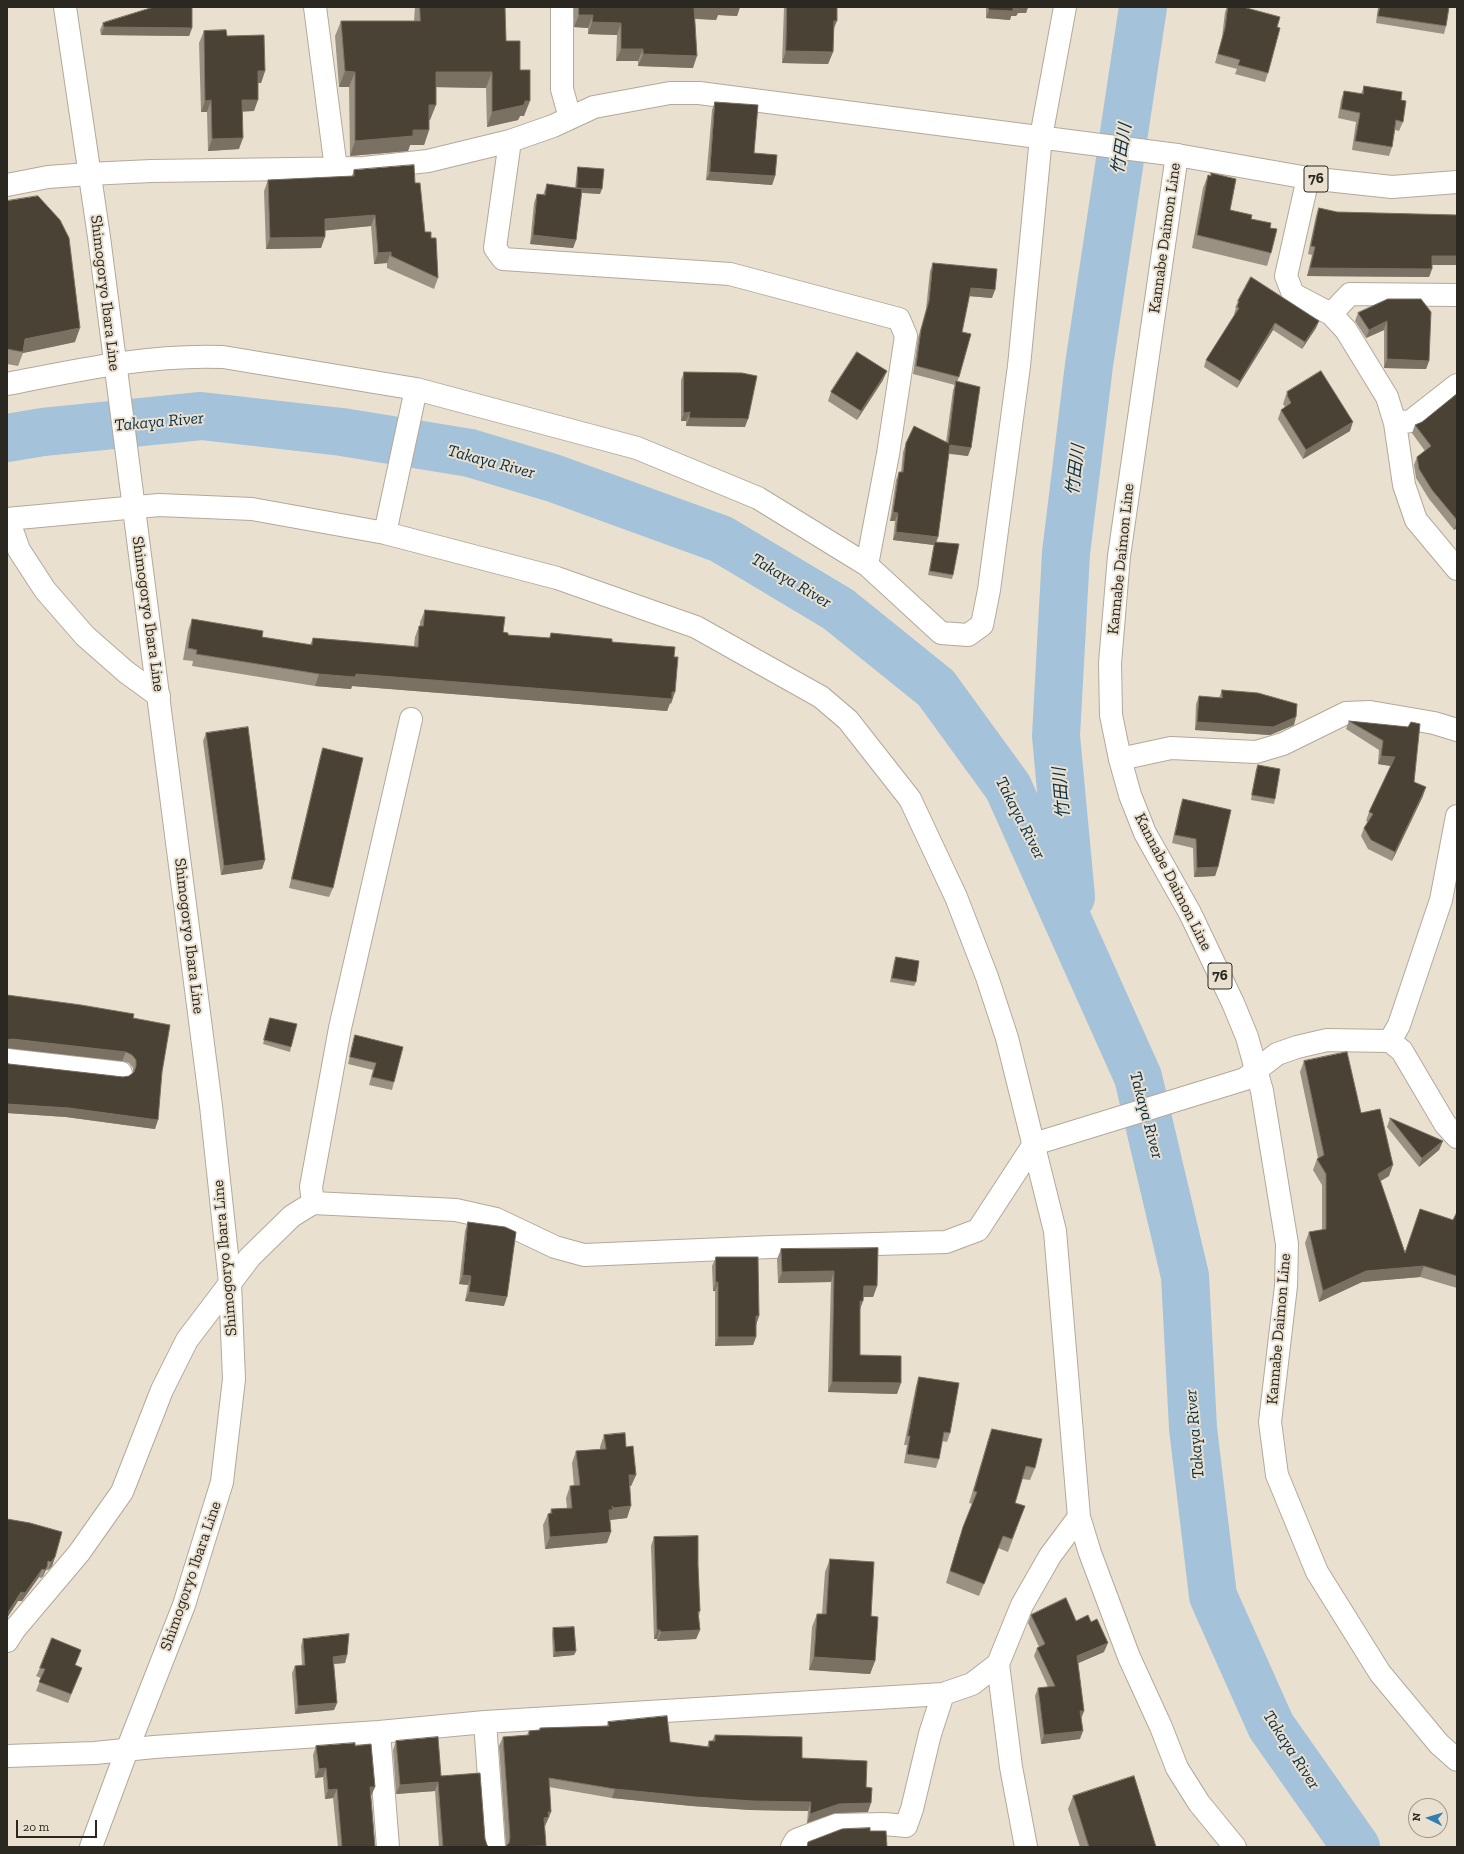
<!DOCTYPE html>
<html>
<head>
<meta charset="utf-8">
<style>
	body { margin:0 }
	#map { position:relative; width:1464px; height:1854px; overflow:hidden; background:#eae0cf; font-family:"Zilla Slab",serif }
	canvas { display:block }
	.frame { position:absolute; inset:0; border:8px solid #2b2821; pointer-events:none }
	.north { position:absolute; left:1408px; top:1798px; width:40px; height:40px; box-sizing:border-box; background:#eae0cf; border:1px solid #9e9689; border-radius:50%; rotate:275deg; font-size:11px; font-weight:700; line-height:16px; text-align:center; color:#2b2821 }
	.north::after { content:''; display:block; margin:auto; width:14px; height:18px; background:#327db1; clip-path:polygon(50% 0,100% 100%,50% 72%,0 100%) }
	.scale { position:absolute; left:16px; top:1820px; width:81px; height:18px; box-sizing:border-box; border:2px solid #2b2821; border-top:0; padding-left:5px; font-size:12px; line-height:14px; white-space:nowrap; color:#2b2821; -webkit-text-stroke:3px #eae0cf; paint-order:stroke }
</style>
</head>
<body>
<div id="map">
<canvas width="1464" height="1854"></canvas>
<div class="frame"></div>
<div class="north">N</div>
<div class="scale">20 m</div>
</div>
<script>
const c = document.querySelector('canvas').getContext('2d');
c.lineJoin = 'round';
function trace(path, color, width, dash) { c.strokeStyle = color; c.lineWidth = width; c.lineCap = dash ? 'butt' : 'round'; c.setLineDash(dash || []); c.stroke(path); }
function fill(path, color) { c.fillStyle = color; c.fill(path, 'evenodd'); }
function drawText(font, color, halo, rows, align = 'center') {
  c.font = font + ' "Zilla Slab","Noto Sans JP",serif'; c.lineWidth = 4; c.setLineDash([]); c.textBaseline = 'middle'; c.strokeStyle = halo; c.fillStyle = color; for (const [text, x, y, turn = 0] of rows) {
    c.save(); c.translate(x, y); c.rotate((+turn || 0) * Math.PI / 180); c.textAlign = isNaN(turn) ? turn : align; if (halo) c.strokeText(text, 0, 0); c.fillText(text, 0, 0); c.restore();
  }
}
const river = new Path2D(`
	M7 438 43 432 201 416 342 432 470 453 553 478 721 539 838 609 936 688 1008 787 1138 1077 1185 1276 1193 1428 1213 1596 1271 1726 1356 1847
	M1071 897 1056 736 1066 553 1089 365 1143 7`);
const street = new Path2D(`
	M315 7 336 169
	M562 7V89L570 118
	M510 141 495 248 503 259 730 274 899 319 906 336 888 454 867 565
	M1308 178 1286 276 1293 294 1331 314 1346 330 1387 397 1395 423 1404 485 1416 520 1457 569
	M7 185 48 177 89 174 151 171 364 168 428 161 510 141 553 126 594 107 670 93H699L1177 155
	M1331 314 1350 294 1457 295
	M7 384C78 370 150 354 223 357L416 389 637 448 758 498 867 565 941 633 968 635 982 625 989 590 1019 366 1041 137 1065 7
	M1395 423 1411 421 1457 385
	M7 519 159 505 252 509 385 533 557 578 696 627 821 697 848 720 910 799 956 897 987 977 1007 1038 1055 1231 1079 1517 1090 1553 1129 1657 1161 1727 1177 1768 1199 1803 1235 1847
	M8 519 19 550 45 590 85 636 126 672 159 696
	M385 533 416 389
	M1120 759 1171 748 1256 752 1283 744 1346 713 1370 712 1434 723 1457 730
	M1390 1041 1399 1025 1441 900 1457 816
	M7 1060 121 1073
	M313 1203 311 1187 340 1028 411 719
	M7 1641 14 1630 79 1553 122 1492 162 1390 187 1340 250 1257 292 1216 313 1203 456 1210 496 1219 555 1247 584 1255 771 1247 946 1242 978 1230 1034 1144 1245 1079 1277 1054 1297 1047 1327 1040 1390 1041 1402 1051 1445 1124 1457 1137
	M485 1722 494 1847
	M379 1732 388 1847
	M7 1756 95 1753 154 1747 379 1732 485 1722 943 1694 972 1684 998 1664
	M792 1847 796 1840 836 1825 884 1824 906 1826 912 1809 930 1734 943 1694
	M1026 1847 1011 1767 998 1664 1022 1605 1050 1556 1079 1517`);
const secondary = new Path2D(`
	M65 7 99 237 211 1106 230 1283 234 1379 222 1482 184 1605 127 1750 91 1847`);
const primary = new Path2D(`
	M1457 182 1392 187 1308 178 1177 155 1119 556 1110 663 1111 715 1120 759 1130 795 1145 833 1190 913 1233 1003 1247 1037 1262 1091 1287 1244 1286 1286 1270 1422 1277 1475 1317 1572 1380 1673 1439 1744 1457 1760`);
const wall = new Path2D(`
	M415 7H505L506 41 520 70 524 116H520L518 120 487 127 486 88 436 87 430 120H429V130L424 145H410L408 151 350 156 349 87H339L335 36 341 21H414Z
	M574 7H740L737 16 718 15 716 20 695 19 693 68 638 66V61H616L617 35 588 34V28L574 27Z
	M784 7H837L834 29 833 52 828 64 782 63Z
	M986 7H1028L1026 13H1018L1016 16H1011L1010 20 986 18Z
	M1227 7H1243L1277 27 1268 73 1265 82 1235 74 1237 69 1215 63 1222 37 1225 12Z
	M1378 7H1449L1446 26 1444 34 1376 23Z
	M103 23 192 28 189 36 101 35 100 30Z
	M204 31 227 36 265 71 261 83H258L254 111H242L239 149 208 151 207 112H201L199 43Z
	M1364 86 1401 100 1403 122 1399 131 1395 130 1392 147 1389 156 1352 150 1356 122 1338 118 1341 100 1344 91 1361 94Z
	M715 102 754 153 775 176 772 185 706 180 712 110Z
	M578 167 600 194 582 193 576 240 573 248 530 244 534 203 537 194 543 195 547 184 575 188 577 171Z
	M354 170 415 183 425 232 431 238 438 278 434 289 387 268V263L374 264 371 226 325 230 321 248 266 249 264 191 268 180 352 176Z
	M1208 175 1230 210 1270 228 1271 253 1267 266 1192 248 1203 188Z
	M7 201 75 342 23 353 18 366 7 364Z
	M1319 208 1337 212 1456 215 1457 211V265H1432V269L1429 277 1307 276 1312 255 1308 254 1316 216Z
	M933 263 992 298 969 296 962 332 959 377 957 382 968 456 949 454 938 537 936 542 953 575 952 579 928 575 934 545 893 540 895 521H890L896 480 899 472H901L903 452 906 443 946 442 953 390 955 385 913 374 918 338 926 309 930 271Z
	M1388 299 1429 361 1426 369 1384 368V330L1366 338 1355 321 1358 313Z
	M1238 301 1319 321 1316 328 1302 349 1273 330 1237 388 1204 367 1206 360 1235 314H1234L1236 308H1235Z
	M684 372 745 427 686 426V421H681V380Z
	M883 380 857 420 828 401 831 392Z
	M1287 392 1350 431 1303 459 1278 419 1281 410 1285 407 1283 404Z
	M1457 394V528L1454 530 1429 499 1416 478 1414 465 1417 457 1425 451 1412 433 1415 425 1422 422Z
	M425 610 503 632 508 635 549 638 551 633 612 642 671 704 670 703 667 711 352 686 351 689 315 686 192 666 193 661 183 660 188 631 192 619 262 637 310 645 313 638 414 646 415 637 419 626H420V622Z
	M1222 690 1294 725 1270 735 1195 730 1196 704 1199 696 1219 698Z
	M1349 721 1408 727 1414 782 1423 796 1392 861 1368 849 1361 836 1364 828 1368 822 1366 821 1369 812 1391 766 1378 764 1379 750 1346 729Z
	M206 733 265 860 262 869 221 875 203 741Z
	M323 748 333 888 329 897 289 888 320 757Z
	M1258 765 1275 799 1274 804 1251 800 1256 770Z
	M1183 799 1218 867 1215 876 1194 877 1193 848 1172 843 1180 807Z
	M896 957 916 982 914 986 890 982 894 962Z
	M133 1018 162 1072 155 1129 66 1117 7 1113V1063L9 1064 123 1077 129 1076 133 1073V1068L129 1063 122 1061 8 1048Z
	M270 1018 291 1047 290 1052 263 1044Z
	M355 1035 394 1082 392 1090 369 1085 373 1070 348 1064 353 1043Z
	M1304 1061 1361 1113 1389 1176 1380 1181 1405 1252 1453 1220 1457 1212V1288L1420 1277 1362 1282 1319 1302 1305 1243 1309 1232 1322 1230V1185L1313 1170 1317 1159 1318 1158 1300 1072Z
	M1390 1118 1443 1141 1439 1150 1419 1167 1387 1127Z
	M468 1222 504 1306 465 1301 468 1285 459 1284 465 1231Z
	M781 1249 877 1286 873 1297H863L860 1309V1355L897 1394 828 1392 831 1282 778 1283 777 1259Z
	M716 1257 759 1316 756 1325V1337L753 1345 715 1346V1291H713L712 1266Z
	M919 1377 950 1433 947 1442 942 1441 939 1459 936 1468 904 1463 907 1445H904L916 1386Z
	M992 1429 1035 1468 1030 1480 1022 1479 1015 1503 1025 1506 1008 1552 998 1548 979 1596 946 1583 959 1539 973 1504 969 1503 988 1441Z
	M604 1435 626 1447 636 1475 631 1486H629L627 1518 610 1520 607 1543 545 1549 543 1525 548 1514 550 1513 551 1509 567 1508 566 1498 570 1486H574L572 1463 576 1451 600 1449V1447Z
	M7 1519 55 1557 52 1566 48 1570H46L43 1576 41 1578 39 1577 22 1601H18L7 1618Z
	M654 1537 698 1565 700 1611 699 1616 700 1630 696 1639 657 1641V1639H654L651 1546Z
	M830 1559 875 1661 870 1674 809 1670 812 1627 817 1614H822L825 1572Z
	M1031 1615 1076 1621 1104 1652 1078 1663 1084 1711 1081 1717 1080 1739 1041 1744 1035 1696 1038 1688 1048 1687 1034 1656 1037 1648 1039 1647 1028 1623Z
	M553 1628 576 1651 574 1655 553 1657 552 1633Z
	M303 1639 347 1655 345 1663 334 1664 337 1703 334 1710 295 1714 292 1673 295 1666 302 1665 301 1646Z
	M76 1665 82 1668 68 1703 36 1691 41 1678 36 1676 40 1668Z
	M608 1722 670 1742 707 1747 709 1741H712L715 1735 802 1758 866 1787 868 1812 835 1813 807 1823 808 1811 750 1810 692 1806 612 1798 549 1787 551 1812 545 1826 506 1846 499 1746 503 1737 527 1735 529 1731 539 1730 540 1728 607 1726Z
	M396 1741 441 1776 485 1839 487 1845 489 1847H439L435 1791 396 1794 393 1750Z
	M316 1746H355L375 1787 371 1796 375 1847H338L333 1798 325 1799 323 1777 315 1778 313 1755Z
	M1073 1796 1156 1847H1080L1068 1809Z`);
const shadedWall = new Path2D(`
	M694 7H740L737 16 718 15 716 20 689 18Z
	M1013 7H1028L1026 13H1018L1016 16H1011L1010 20 986 18 989 10Z
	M579 15H593L588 28 574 27Z
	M834 21H837L832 33Z
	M592 22 621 23 617 35 588 34Z
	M104 27 192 28 189 36 101 35Z
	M621 49H643L638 61H616Z
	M786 51 833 52 828 64 782 63Z
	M643 54 697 56 693 68 638 66Z
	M258 71H265L261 83H254Z
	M345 71 355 72 349 87H339Z
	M436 72H492L486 88 430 87Z
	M211 100 207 112H201L205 101Z
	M242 100H258L254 111 238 112Z
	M525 101H530L524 116H520L518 120 487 127 492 112Z
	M429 105H436L430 120H424Z
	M413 130H429L424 145H410L408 151 350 156 355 141Z
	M243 138 239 149 208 151 212 139Z
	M710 172 775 176 772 185 706 180Z
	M577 188 602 189 600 194 575 192Z
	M375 215 371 226 321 231 325 219Z
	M533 235 576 240 573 248 530 244Z
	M325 237 321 248 266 249 270 238Z
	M391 252 387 263 374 264 378 253Z
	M1432 256H1457V265H1430Z
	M1310 268 1432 269 1429 277 1307 276Z
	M971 288 995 290 992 298 968 296Z
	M1319 321 1316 328 1302 349 1305 342Z
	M1387 321 1384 330 1366 338 1369 330Z
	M1275 323 1273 330 1237 388 1240 381Z
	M80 328 75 342 23 353 25 339Z
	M1387 359 1429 361 1426 369 1384 368Z
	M887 371 883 380 857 420 861 411Z
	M690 412 686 421H681L684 413Z
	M689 418 748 419 745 427 686 426Z
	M1353 422 1350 431 1303 459 1306 450Z
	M950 445 971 448 968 456 947 453Z
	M893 512 898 513 895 521H890Z
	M1457 523V528L1454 530Z
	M896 532 938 537 935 545V542L934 545 893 540Z
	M319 674H356L675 692 671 704 670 703 667 711 352 686 351 689 315 686Z
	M1296 717 1294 725 1270 735 1195 730 1197 722Z
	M1381 756 1395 757 1391 766 1378 764Z
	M1426 787 1423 796 1392 861 1395 852Z
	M265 860 262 869 221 875 224 866Z
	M1218 867 1215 876 1194 877 1197 868Z
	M12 1039 126 1052 122 1061 7 1048V1040Z
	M7 1104 69 1108 158 1120 155 1129 66 1117 7 1113Z
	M1443 1141 1439 1150 1419 1167 1422 1158Z
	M1393 1165 1389 1176 1374 1185 1378 1174Z
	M1424 1266 1420 1277 1362 1282 1319 1302 1323 1291 1366 1271Z
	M834 1271 831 1282 778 1283 782 1272Z
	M463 1275 471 1276 468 1285 459 1284Z
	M716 1282H718L715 1291H713Z
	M864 1286H877L873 1297H860Z
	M469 1292 507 1297 504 1306 465 1301Z
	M860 1301H863L859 1312Z
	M756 1316H759L756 1325H753Z
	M718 1337H756L753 1345 715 1346Z
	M832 1382 901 1383 897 1394 828 1392Z
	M629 1475H636L631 1486 624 1487Z
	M631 1506 627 1518 609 1520V1510L613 1508Z
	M611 1532 607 1543 545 1549 550 1537Z
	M55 1557 52 1566 48 1570 51 1562Z
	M47 1567 43 1576 41 1578 45 1570Z
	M42 1569 39 1577 22 1601H18L7 1618V1614L21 1592Z
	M657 1630H660L657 1639H654Z
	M700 1630 696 1639 657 1641 661 1632Z
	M1108 1643 1104 1652 1074 1665 1077 1656Z
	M576 1651 574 1655 553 1657 555 1652Z
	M347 1655 345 1663 331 1664 333 1657Z
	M814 1657 875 1661 870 1674 809 1670Z
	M337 1703 334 1710 295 1714 298 1706Z
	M1080 1711H1084L1081 1719Z
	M1083 1731 1080 1739 1041 1744 1044 1735Z
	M326 1768 323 1777 315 1778 319 1769Z
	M438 1782 435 1791 396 1794 400 1785Z
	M370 1787H375L371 1796H367Z
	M337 1789 333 1798 325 1799 328 1790Z
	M615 1789 811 1802 808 1811 750 1810 692 1806 612 1798Z
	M871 1803 868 1812 835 1813 807 1823 810 1814 839 1804Z
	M548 1812H551L545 1826 541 1827 544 1818Z`);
const building = new Path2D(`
	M154 7H192V28L104 27 103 23Z
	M420 7H505L506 41H520V70H530V101H525L524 105 492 112V72H436V105H429V130H413V136L355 141V72L345 71 341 21H420Z
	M579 7H694L697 56 643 54V49H621V23L592 22 593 15H579Z
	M787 7H837V21H834L833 52 786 51Z
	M989 7H1020H1013V11L989 10Z
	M1228 7H1243L1280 17 1277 27 1280 28 1268 73 1238 65 1240 60 1218 54 1225 28Z
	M1380 7H1449L1446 26 1378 16Z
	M226 30 227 36 264 35 265 71H258V100H242L243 138 212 139 211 100 205 101 204 31Z
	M1364 86 1402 92 1401 100 1406 101 1403 122 1396 120 1392 147 1355 141 1360 113 1341 109 1344 91 1363 94Z
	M715 102 758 105 754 153 777 155 775 176 710 172Z
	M414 165 415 183H420L425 232H431V238H436L438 278 391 256V252L378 253 375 215 325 219V237L270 238 268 180 354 176V170Z
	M578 167 604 169 602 189 577 188Z
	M1211 173 1236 179 1230 210 1252 215 1251 219 1271 223 1270 228 1277 229 1271 253 1197 235 1208 175 1211 176Z
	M547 184 582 189 576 240 533 235 537 194 545 195Z
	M38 196 60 220 69 238 80 328 25 339 23 352 7 349V201Z
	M1319 208 1337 212 1457 215V256H1432V269L1310 268 1315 247 1311 246Z
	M933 263 997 269 995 290 971 288 962 332 971 334 959 377 916 366 921 330 929 301Z
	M1251 277 1319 321 1305 342 1275 323 1240 381 1206 360 1239 308 1237 307 1239 301H1238Z
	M1388 299H1421L1431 312 1429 361 1387 359V321L1369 330 1358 313Z
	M857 352 887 371 861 411 831 392Z
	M1321 371 1353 422 1306 450 1281 410 1291 403 1287 395 1288 394 1287 392Z
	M684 372 742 373 757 376 748 419 689 418 690 412 684 413Z
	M956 381 980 387 971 448 950 445 938 537 896 532 898 513 893 512 899 472H903L906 443 914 426 948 443Z
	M1457 394V520L1432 490 1419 469 1417 457 1431 446 1415 425 1422 422Z
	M935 542 959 544 953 575 930 571Z
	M425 610 505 617 503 632 508 633V635L550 638 551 633 612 639V642L675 647 674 657H678L675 692H672V699L356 674 355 677 319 674 196 654 197 650 188 648 192 619 263 631 262 637 312 645 313 638 418 647 419 626H423Z
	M1222 690 1258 693 1297 704 1296 717 1273 727 1197 722 1199 696 1222 698Z
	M1349 721 1408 727 1411 722 1420 724 1414 782 1426 787 1395 852 1371 840 1364 828 1373 814 1369 812 1395 757 1381 756 1383 741Z
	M248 727 265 860 224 866 206 733Z
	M323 748 363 758 333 888 292 879Z
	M1258 765 1280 769 1275 799 1252 795Z
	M1183 799 1231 810 1218 867 1197 868 1196 839 1175 835Z
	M896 957 919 961 916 982 892 978Z
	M7 995 81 1005 134 1014 133 1018 170 1025 162 1072 158 1120 69 1108 7 1104V1063L9 1064 123 1077 129 1076 134 1072 136 1066V1060L132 1055 126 1052 12 1039 7 1040Z
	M270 1018 297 1024 291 1047 264 1040Z
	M355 1035 403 1047 394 1082 372 1077 376 1063 350 1057Z
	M1347 1052 1361 1113 1380 1109 1393 1165 1378 1174 1405 1253 1420 1209 1453 1220 1457 1212V1276L1424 1266 1366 1271 1323 1291 1309 1232 1326 1229V1174L1317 1159 1324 1155 1304 1061Z
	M1390 1118 1443 1141 1422 1158Z
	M468 1222 505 1227 516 1232 507 1297 469 1292 471 1276 463 1275Z
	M878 1248 877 1286H864L863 1301H860V1355L901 1356V1383L832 1382 834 1271 782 1272 781 1249Z
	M716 1257H758L759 1316H756V1337H718V1282H716Z
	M919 1377 959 1383 950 1433 944 1432 939 1459 907 1454 910 1436H908Z
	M992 1429 1042 1439 1035 1468 1026 1466 1015 1503 1025 1506 1012 1539 1003 1536 984 1584 950 1571 963 1527 977 1492 974 1491Z
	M625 1433 626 1447 633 1446 636 1475H629L631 1506 613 1508 612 1506 613 1510H609L611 1532 550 1537 548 1514 552 1513 551 1509 572 1508 570 1486 580 1485 576 1451 606 1449 604 1435Z
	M7 1519 30 1523 62 1532 55 1557 51 1562 48 1561 47 1567 45 1570 42 1569 25 1593 21 1592 7 1614Z
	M698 1536V1565L700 1611 698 1612 700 1630 661 1632 660 1630H657L654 1537Z
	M830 1559 874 1562 871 1616 878 1617 875 1661 814 1657 817 1614H826Z
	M1066 1598 1076 1621 1088 1615 1091 1622 1097 1619 1108 1643 1077 1656 1084 1711H1080L1083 1731 1044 1735 1038 1688 1055 1686 1037 1648 1045 1644 1031 1615Z
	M574 1627 576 1651 555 1652 553 1628Z
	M349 1634 347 1655 333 1657 337 1703 298 1706 295 1666 305 1665 303 1639Z
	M52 1638 81 1650 75 1665 82 1668 71 1694 39 1682 45 1669 40 1668Z
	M667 1716 670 1742 709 1747V1741H715V1735L802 1737V1758L867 1761 866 1787 872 1788 871 1803 839 1804 810 1814 811 1802 753 1801 695 1797 615 1789 549 1778 551 1812H548L549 1817 544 1818 546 1846 505 1847 509 1843 510 1837 503 1737 529 1735V1731L540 1730V1728L609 1726 608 1722Z
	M438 1737 441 1776 480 1773 485 1839 487 1845 489 1847H443L438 1782 400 1785 396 1741Z
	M355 1743V1746L371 1744 375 1787H370L375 1847H342L337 1789 328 1790 326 1768 319 1769 316 1746Z
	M1134 1776 1156 1847H1089L1073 1796Z
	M870 1828V1831H886L887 1847H807L808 1842 842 1829Z`);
const shields = [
	[1316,179,24],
	[1220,976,24]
];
const shieldNames = [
	["76",1316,179],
	["76",1220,976]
];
const streetNames = [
	["Kannabe Daimon Line",1165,238,-82],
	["Shimogoryo Ibara Line",105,293,83],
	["Kannabe Daimon Line",1121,559,-84],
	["Shimogoryo Ibara Line",148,614,82],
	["Kannabe Daimon Line",1173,882,63],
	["Shimogoryo Ibara Line",189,936,83],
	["Shimogoryo Ibara Line",225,1258,-95],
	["Kannabe Daimon Line",1279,1329,-85],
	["Shimogoryo Ibara Line",191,1576,-71]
];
const waterNames = [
	["竹田川",1122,149,-81],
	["Takaya River",159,422,-5],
	["Takaya River",491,462,15],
	["竹田川",1076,470,-83],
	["Takaya River",791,581,31],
	["竹田川",1062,793,-95],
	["Takaya River",1020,818,63],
	["Takaya River",1146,1115,75],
	["Takaya River",1195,1434,-95],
	["Takaya River",1291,1750,57]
];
trace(river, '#a4c2da', 48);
trace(street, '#b3a99a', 24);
trace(secondary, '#b3a99a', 24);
trace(primary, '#b3a99a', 24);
trace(street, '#fff', 22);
trace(secondary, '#fff', 22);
trace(primary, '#fff', 22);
fill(wall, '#9a9182');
fill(shadedWall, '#7a7162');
fill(building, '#4a4234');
trace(building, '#7a7162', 1);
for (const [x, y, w] of shields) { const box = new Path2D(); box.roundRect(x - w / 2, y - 13, w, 26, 3); c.fillStyle = '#eae0cf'; c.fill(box); trace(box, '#2b2821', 1); }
drawText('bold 15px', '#2b2821', null, shieldNames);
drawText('16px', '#2b2821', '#eae0cf', streetNames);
drawText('italic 17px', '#072e46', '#eae0cf', waterNames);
</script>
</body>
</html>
